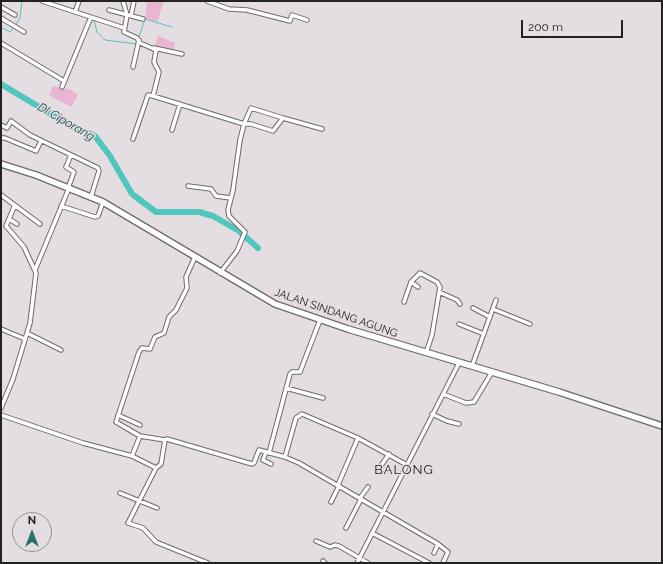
<!DOCTYPE html>
<html>
<head>
<meta charset="utf-8">
<style>
	body { margin:0 }
	#map { position:relative; width:663px; height:564px; overflow:hidden; background:#e4dde1; font-family:Raleway,sans-serif }
	canvas { display:block }
	.frame { position:absolute; inset:0; border:2px solid #232122; pointer-events:none }
	.north { position:absolute; left:12px; top:512px; width:40px; height:40px; box-sizing:border-box; background:#e4dde1; border:1px solid #979295; border-radius:50%; rotate:0deg; font-size:11px; font-weight:700; line-height:16px; text-align:center; color:#232122 }
	.north::after { content:''; display:block; margin:auto; width:14px; height:18px; background:#29736e; clip-path:polygon(50% 0,100% 100%,50% 72%,0 100%) }
	.scale { position:absolute; left:521px; top:20px; width:102px; height:18px; box-sizing:border-box; border:2px solid #232122; border-top:0; padding-left:5px; font-size:12px; line-height:14px; white-space:nowrap; color:#232122; -webkit-text-stroke:3px #e4dde1; paint-order:stroke }
</style>
</head>
<body>
<div id="map">
<canvas width="663" height="564"></canvas>
<div class="frame"></div>
<div class="north">N</div>
<div class="scale">200 m</div>
</div>
<script>
const c = document.querySelector('canvas').getContext('2d');
c.lineJoin = 'round';
function fill(path, color) { c.fillStyle = color; c.fill(path, 'evenodd'); }
function trace(path, color, width, dash) { c.strokeStyle = color; c.lineWidth = width; c.lineCap = dash ? 'butt' : 'round'; c.setLineDash(dash || []); c.stroke(path); }
function drawText(font, color, halo, rows, align = 'center') {
  c.font = font + ' Raleway,sans-serif'; c.lineWidth = 3; c.setLineDash([]); c.textBaseline = 'middle'; c.strokeStyle = halo; c.fillStyle = color; for (const [text, x, y, turn = 0] of rows) {
    c.save(); c.translate(x, y); c.rotate((+turn || 0) * Math.PI / 180); c.textAlign = isNaN(turn) ? turn : align; if (halo) c.strokeText(text, 0, 0); c.fillText(text, 0, 0); c.restore();
  }
}
const green = new Path2D(`
	M144 1H164L157 22 145 19 147 2Z
	M158 36 175 43 174 51 154 48Z
	M53 86 71 90 78 95 71 107 49 95Z`);
const stream = new Path2D(`
	M94 20 97 32 105 40 137 44
	M16 24 20 18 22 1
	M1 27 10 32 14 27
	M139 37 145 19 172 27`);
const river = new Path2D(`
	M1 84 71 126 95 136 110 156 132 194 156 212H199L213 216 239 231 258 248`);
const minor = new Path2D(`
	M42 1 124 28
	M123 1 127 15 124 32 137 38 140 43 156 50 154 62 159 72 153 96 244 124 240 140 233 190 228 210 229 216 245 232 237 251 220 273
	M207 1 229 9 247 10 290 21 292 15 307 20
	M1 7 15 15
	M109 10 143 19
	M75 12 79 1
	M131 16 134 1
	M1 18 24 32
	M1 43 64 81
	M154 48 182 54
	M133 67 139 40
	M62 87 91 17
	M283 118 251 108 244 124H251L273 131 283 118 322 129
	M1 125 7 128 11 121 30 135 98 168 99 171 91 197
	M172 130 180 104
	M1 138H5L36 151 41 141
	M133 139 148 95 153 96
	M188 186 211 189 216 196 231 198
	M68 188 74 172 66 167 71 155
	M1 195 40 224
	M61 206 95 217 98 216 103 202
	M14 207 9 219 17 224
	M195 257 186 277 187 288 176 310 169 317 164 333 155 337 150 349 142 348 139 352 116 422 140 436 132 456 156 468 128 523 143 528 156 542 208 563
	M35 270 69 188
	M411 282 420 273 437 282 440 287 432 335 426 353
	M439 292 457 300 460 304
	M404 302 411 282 418 287
	M473 308 490 317
	M493 309 530 324
	M459 324 484 334
	M1 329 25 339
	M27 333 61 350
	M472 366 496 300
	M286 388 323 398
	M443 394 466 403 474 402 492 372
	M1 408 13 379 30 323 36 273 24 247 6 226 9 219
	M432 414 447 421 459 424
	M1 415 83 443 132 456
	M118 415 140 425
	M140 436 165 440
	M266 452 263 460 271 464
	M269 453 290 374 292 372H300L320 320
	M285 457 296 418 302 414 358 438 407 465
	M156 468 161 464 165 440 167 439 252 464 254 463 259 450 285 457 299 463 438 544 448 552 443 563
	M378 470 389 454
	M338 485 358 438
	M120 493 157 508
	M360 498 368 487
	M331 502 339 486
	M346 528 361 499
	M372 533 429 563
	M316 541 330 547 335 545 339 546 368 563
	M434 553 438 544
	M323 561 325 563
	M357 563 459 363`);
const primary = new Path2D(`
	M1 164 36 175 103 202 275 304 348 329 559 392 662 426`);
const streetNames = [
	["JALAN SINDANG AGUNG",336,313,19]
];
const waterNames = [
	["DI Ciporang",66,122,30]
];
const quarterNames = [
	["BALONG",404,470]
];
fill(green, '#e9b5d2');
trace(stream, '#51c6bf', 1);
trace(river, '#51c6bf', 6);
trace(minor, '#6f696c', 5.5);
trace(primary, '#6f696c', 8);
trace(minor, '#fff', 3.5);
trace(primary, '#fff', 5.5);
drawText('11px', '#232122', '#e4dde1', streetNames);
drawText('italic 12px', '#154946', '#e4dde1', waterNames);
c.letterSpacing = '1px';
drawText('13px', '#232122', '#e4dde1', quarterNames);
c.letterSpacing = '0px';
</script>
</body>
</html>
